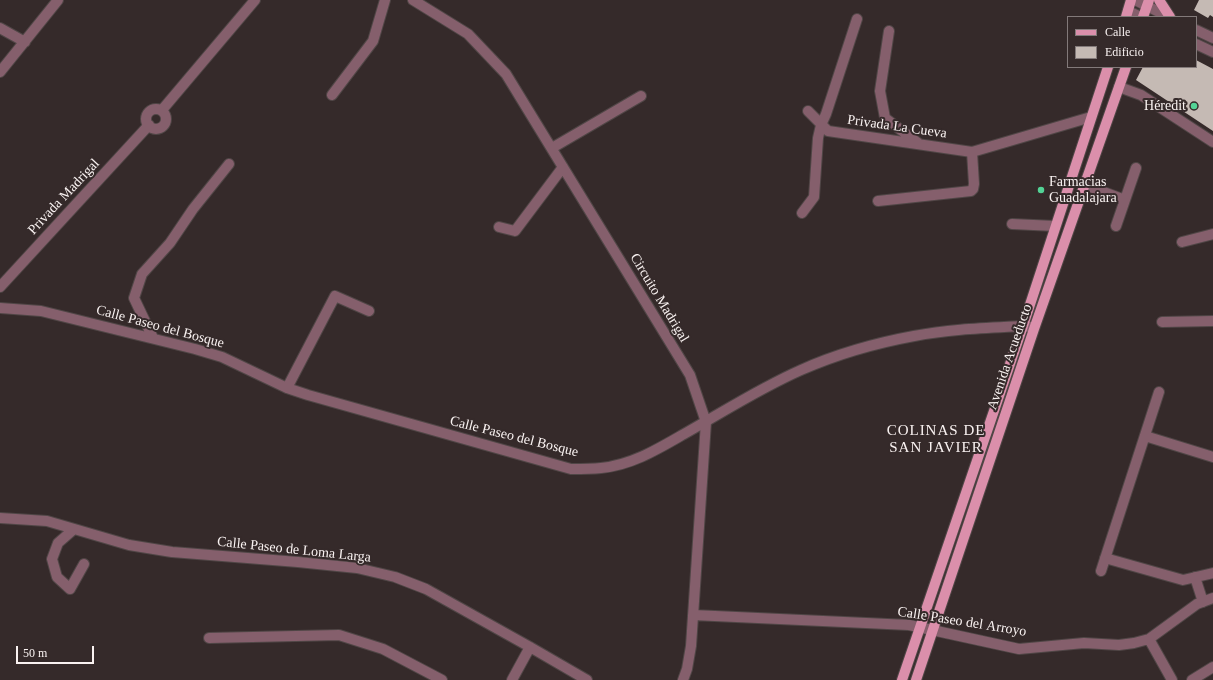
<!DOCTYPE html>
<html>
<head>
<meta charset="utf-8">
<style>
	body { margin:0 }
	#map { position:relative; width:1213px; height:680px; overflow:hidden; background:#352a2a; font-family:"Times New Roman",serif }
	canvas { display:block }
	.legend { position:absolute; left:1067px; top:16px; width:130px; height:52px; box-sizing:border-box; background:#352a2a; border:1px solid #837a7a; margin:0; padding:5px 7px; list-style:none; font-size:12px; color:#f9f2f1 }
	.legend li { display:flex; align-items:center; gap:8px; height:20px }
	.legend b { width:20px; border:1px solid #837a7a }
	.scale { position:absolute; left:16px; top:646px; width:78px; height:18px; box-sizing:border-box; border:2px solid #f9f2f1; border-top:0; padding-left:5px; font-size:12px; line-height:14px; white-space:nowrap; color:#f9f2f1; -webkit-text-stroke:3px #352a2a; paint-order:stroke }
</style>
</head>
<body>
<div id="map">
<canvas width="1213" height="680"></canvas>
<ul class="legend">
<li><b style="height:5px;background:#db8fab"></b>Calle</li>
<li><b style="height:11px;background:#c5bab4"></b>Edificio</li>
</ul>
<div class="scale">50 m</div>
</div>
<script>
const c = document.querySelector('canvas').getContext('2d');
c.lineJoin = 'round';
function fill(path, color) { c.fillStyle = color; c.fill(path, 'evenodd'); }
function trace(path, color, width, dash) { c.strokeStyle = color; c.lineWidth = width; c.lineCap = dash ? 'butt' : 'round'; c.setLineDash(dash || []); c.stroke(path); }
function drawText(font, color, halo, rows, align = 'center') {
  c.font = font + ' "Times New Roman",serif'; c.lineWidth = 4; c.setLineDash([]); c.textBaseline = 'middle'; c.strokeStyle = halo; c.fillStyle = color; for (const [text, x, y, turn = 0] of rows) {
    c.save(); c.translate(x, y); c.rotate((+turn || 0) * Math.PI / 180); c.textAlign = isNaN(turn) ? turn : align; if (halo) c.strokeText(text, 0, 0); c.fillText(text, 0, 0); c.restore();
  }
}
const building = new Path2D(`
	M1199 0H1213V17L1210 15 1208 18 1194 10Z
	M1196 60 1213 69V131L1136 80 1143 67H1196Z`);
const minor = new Path2D(`
	M413 0 468 34 506 74 690 375 706 422 691 646 687 669 683 680
	M1135 0 1169 17
	M1128 11 1141 17
	M0 28 25 42
	M1196 30 1213 38
	M889 31 880 91 885 118 918 143
	M1196 44 1213 52
	M0 72 58 0
	M1119 87 1141 95 1213 142
	M332 95 373 41 385 0
	M146 119a10 10 0 1 1 20 0a10 10 0 1 1-20 0Z
	M162 110 255 0
	M808 111 828 131 972 152 1091 117
	M552 148 641 96
	M1085 185 1125 200
	M878 201 971 191 973 189 974 184 972 152
	M802 213 814 197 818 138 821 125 826 114 857 19
	M1012 224 1055 226
	M1116 226 1136 168
	M499 227 515 231 563 167
	M1182 242 1213 234
	M0 287 149 125
	M0 308 41 311 195 349 222 357 287 388 308 395 571 469C581 469 591 469 601 468 632 465 658 449 684 434 723 412 760 388 801 370 837 354 876 343 914 336 950 329 986 328 1023 326L1030 327
	M1162 322 1213 321
	M153 338 134 298 142 274 170 243 193 209 229 164
	M287 388 335 296 369 311
	M1145 436 1213 457
	M0 518 47 521 129 545 172 552 298 562 357 568 395 577 426 589 530 647 587 680
	M74 529 58 543 52 559 57 577 70 589 84 564
	M1105 558 1183 580 1213 573
	M1101 571 1159 392
	M1195 577 1203 602
	M693 615 909 625 1019 649 1084 643 1119 645 1134 643 1149 639 1197 604 1213 598
	M209 638 339 635 383 649 442 680
	M1149 639 1172 680
	M512 680 530 647
	M1192 680 1213 667`);
const major = new Path2D(`
	M1159 0 1170 17
	M1126 17 1131 0
	M1143 17 1149 0
	M902 680 1023 326 1108 67
	M916 680 1034 329 1126 67`);
const markers = [
	[1194,106,4,"#53d396"],
	[1041,190,4,"#53d396"]
];
const poiNames = [
	["Héredit",1186,106],
	["Farmacias",1049,182,"left"],
	["Guadalajara",1049,198,"left"]
];
const streetNames = [
	["Privada La Cueva",897,127,8],
	["Privada Madrigal",64,197,-47],
	["Circuito Madrigal",659,298,59],
	["Calle Paseo del Bosque",160,327,15],
	["Avenida Acueducto",1010,357,-71],
	["Calle Paseo del Bosque",514,437,14],
	["Calle Paseo de Loma Larga",294,550,6],
	["Calle Paseo del Arroyo",962,622,9]
];
const neighbourhoodNames = [
	["COLINAS DE",936,431],
	["SAN JAVIER",936,448]
];
fill(building, '#c5bab4');
trace(minor, '#504646', 12);
trace(major, '#504646', 12);
trace(minor, '#855f6c', 10);
trace(major, '#db8fab', 10);
for (const [x, y, r, color] of markers) { const dot = new Path2D(); dot.arc(x, y, r, 0, 2 * Math.PI); c.fillStyle = color; c.fill(dot); trace(dot, '#352a2a', 1.5); }
drawText('14px', '#f9f2f1', '#352a2a', poiNames, 'right');
drawText('14px', '#f9f2f1', '#352a2a', streetNames);
c.letterSpacing = '1px';
drawText('15px', '#f9f2f1', '#352a2a', neighbourhoodNames);
c.letterSpacing = '0px';
</script>
</body>
</html>
